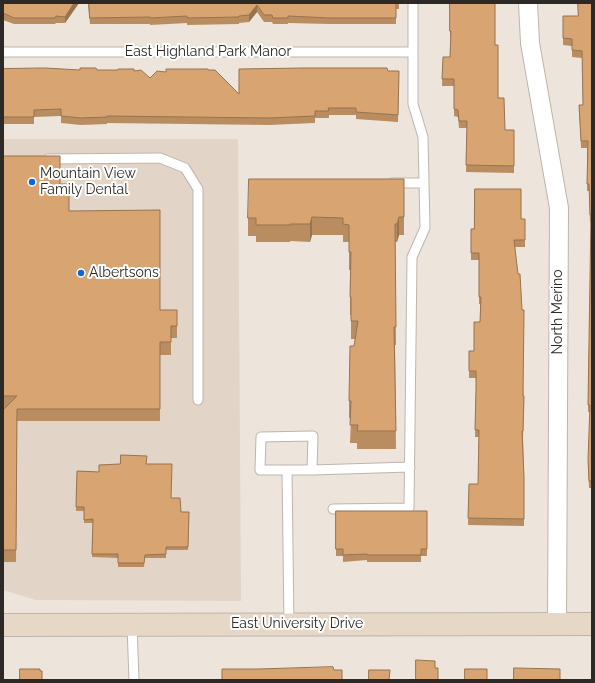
<!DOCTYPE html>
<html>
<head>
<meta charset="utf-8">
<style>
	body { margin:0 }
	#map { position:relative; width:595px; height:683px; overflow:hidden; background:#ede4db; font-family:Raleway,sans-serif }
	canvas { display:block }
	.frame { position:absolute; inset:0; border:4px solid #2c2926; pointer-events:none }
</style>
</head>
<body>
<div id="map">
<canvas width="595" height="683"></canvas>
<div class="frame"></div>
</div>
<script>
const c = document.querySelector('canvas').getContext('2d');
c.lineJoin = 'round';
function fill(path, color) { c.fillStyle = color; c.fill(path, 'evenodd'); }
function trace(path, color, width, dash) { c.strokeStyle = color; c.lineWidth = width; c.lineCap = dash ? 'butt' : 'round'; c.setLineDash(dash || []); c.stroke(path); }
function drawText(font, color, halo, rows, align = 'center') {
  c.font = font + ' Raleway,sans-serif'; c.lineWidth = 4; c.setLineDash([]); c.textBaseline = 'middle'; c.strokeStyle = halo; c.fillStyle = color; for (const [text, x, y, turn = 0] of rows) {
    c.save(); c.translate(x, y); c.rotate((+turn || 0) * Math.PI / 180); c.textAlign = isNaN(turn) ? turn : align; if (halo) c.strokeText(text, 0, 0); c.fillText(text, 0, 0); c.restore();
  }
}
const built = new Path2D(`
	M3 139H238L241 601 36 600 3 590Z`);
const lane = new Path2D(`
	M3 52H413
	M48 159 160 158 185 168 198 189V400
	M392 183H424
	M312 470H260L261 437 313 436 312 470 410 467
	M287 471 289 624
	M333 509 409 508 412 257 425 228 423 137 413 104V3
	M132 625 134 680`);
const street = new Path2D(`
	M528 3 530 43 559 208 557 624`);
const secondary = new Path2D(`
	M3 625 592 624`);
const wall = new Path2D(`
	M3 3H79L65 23H56L55 24H14L3 20Z
	M88 3H399V9H396V24H330L288 23V24H273L272 22H264L257 12 249 22 239 23V24L187 25V23L150 25V24H90Z
	M450 3 495 45 498 98 505 130H514V173L466 172 467 128H459L458 117 454 116V86H442L443 57H450L451 38H450Z
	M592 3V488H589L588 466 590 412H588V405L591 222H590L589 191H587V148H581L579 105H583L582 58 572 57V46L563 45V16H578Z
	M3 69 134 71 150 78 166 72 208 70 239 94 388 71H399L398 122 356 119V115H329V118H315V123L269 125 107 123V124L81 125 61 123V116L34 117V124H3Z
	M3 156 60 184 69 211 160 310H177V338H171V355H160V421H17L16 562H3V410L4 408H3Z
	M404 179V235H399L397 242H395L396 345H395L396 449H357V443H350L351 418H349V401L355 339H351V315H350V270H349V242H343V235H312L310 242 290 241V242H256V236H248V218Z
	M525 219V247H515L524 403 523 438 524 477V526L468 525 469 484H478L479 437H475L476 395V378H469V351H474L480 322V304H479V260H471V229Z
	M147 464 181 512H189L188 550H166V558H145L144 567H118V558L92 557 93 523H84V511H76L77 471 99 472Z
	M336 511H427V556H421V562H367V560L343 562V556H336Z`);
const shadedWall = new Path2D(`
	M74 3H79L65 23V17Z
	M257 5V12L249 22V15Z
	M312 217V235L310 242V224Z
	M399 217V235L397 242V224Z`);
const building = new Path2D(`
	M3 3H74L65 17 56 16 55 18H14L3 13Z
	M89 3H396V18H330L288 16V18H273L272 15H264L257 5 249 15 239 16V17L187 18V16L150 18V17L90 18Z
	M450 3H495V45H498V98H504L505 130H514V166L466 165 467 121H459L458 110 454 109V79H442L443 57H450L451 31H450Z
	M578 3H592V481H589L588 459 590 405H588L591 215H590L589 184H587L588 141H581L579 105H583L582 51 572 50V39L563 38V16H578Z
	M45 68 80 70V68H96L97 70H118V69H134V71L141 70 150 78 157 71 166 72V69H208V70H215L239 94V69L303 68H387L388 71H399L398 115 356 112V108H328L329 111H315V116L269 118 107 116V117L81 118 61 116V109L34 110V117H3V69Z
	M3 156H60V184H69V211L160 210V310H177V326H171V342H160V409H17L16 550H3V410L17 396H3Z
	M249 179H404V217H399L397 224H395L396 327H394L396 431H357L358 425H350L351 401H349L350 346H354L358 321H351V297H350L351 252H349V225L343 224V218L312 217 310 224H290V225H256V218H248Z
	M475 189H521V219H525V240H514L518 274H520L522 310H524L523 396H524L523 431H522L524 477V519L468 518 469 484H478L479 430H475L476 388V371H469V351H474V322H480L481 297H479V253H471V229H474Z
	M121 455 147 456 146 464H172L171 498H180L181 512H189L188 547H166V554L145 555 144 563H118V554H92L93 519 84 520V507H76L77 471 99 472V465L120 464Z
	M336 511H427V549H421V555H367V554L343 555V549H336Z
	M416 660 435 661V668H438V680H416Z
	M333 667 334 670H342V680H222V669H258Z
	M514 668 560 669V680H514Z
	M20 669H40V671H42V680H20Z
	M465 669H487V680H465Z
	M369 670H390L389 680H369Z`);
const markers = [
	[32,182,4,"#0c69d2"],
	[81,273,4,"#0c69d2"]
];
const streetNames = [
	["East Highland Park Manor",208,52],
	["North Merino",558,312,-90],
	["East University Drive",297,624]
];
const poiNames = [
	["Mountain View",40,174],
	["Family Dental",40,190],
	["Albertsons",89,273]
];
fill(built, '#e3d4c8');
trace(lane, '#bdb5ad', 11);
trace(street, '#bdb5ad', 20);
trace(secondary, '#bdb5ad', 24);
trace(lane, '#fff', 9);
trace(street, '#fff', 18);
trace(secondary, '#e7d7c7', 22);
fill(wall, '#ba8d61');
fill(shadedWall, '#97734f');
fill(building, '#d8a471');
trace(building, '#97734f', 1);
for (const [x, y, r, color] of markers) { const dot = new Path2D(); dot.arc(x, y, r, 0, 2 * Math.PI); c.fillStyle = color; c.fill(dot); trace(dot, '#fff', 1.5); }
drawText('14px', '#2c2926', '#fff', streetNames);
drawText('14px', '#2c2926', '#fff', poiNames, 'left');
</script>
</body>
</html>
